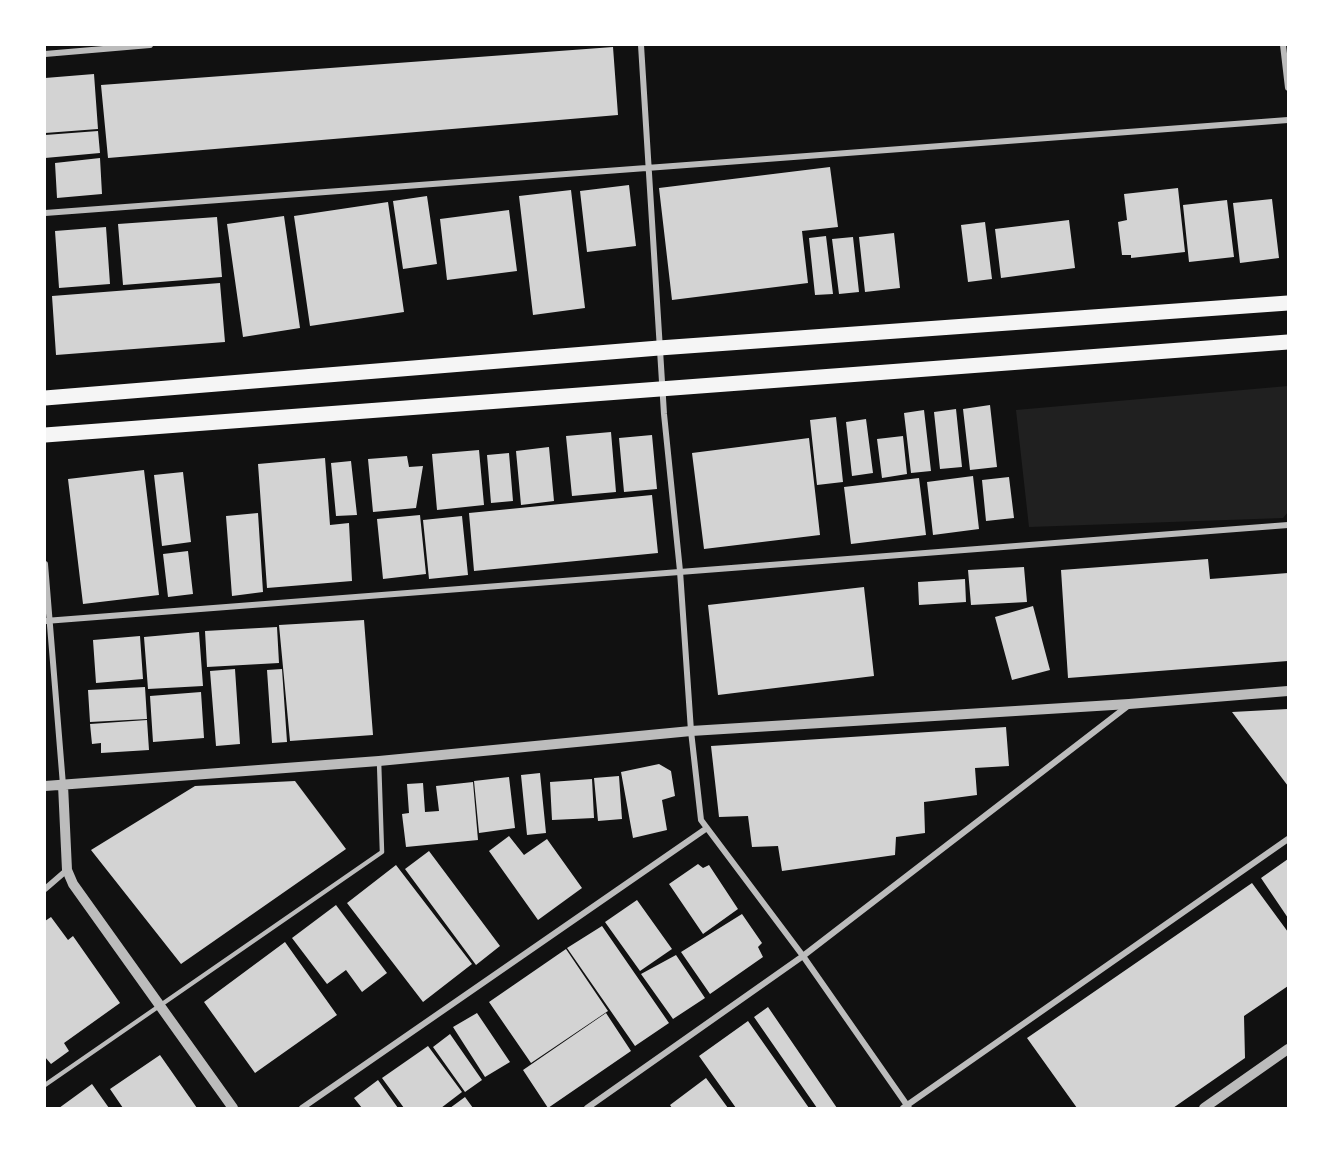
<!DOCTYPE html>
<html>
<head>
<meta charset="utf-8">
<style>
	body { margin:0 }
	#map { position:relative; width:1333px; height:1153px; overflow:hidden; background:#111; font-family:Manrope,sans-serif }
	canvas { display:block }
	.frame { position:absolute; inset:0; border:46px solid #fff; pointer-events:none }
</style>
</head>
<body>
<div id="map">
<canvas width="1333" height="1153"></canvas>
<div class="frame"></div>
</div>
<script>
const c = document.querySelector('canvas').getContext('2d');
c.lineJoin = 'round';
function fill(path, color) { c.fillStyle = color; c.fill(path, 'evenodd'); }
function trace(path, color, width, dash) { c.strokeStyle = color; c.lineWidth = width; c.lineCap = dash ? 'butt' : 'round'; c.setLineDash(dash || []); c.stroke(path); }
const green = new Path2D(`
	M1288 386V512L1283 518 1029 527 1016 410Z`);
const building = new Path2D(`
	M613 47 618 115 108 158 101 85Z
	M94 74 98 129 45 133V78Z
	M98 131 100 153 45 158V135Z
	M100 158 102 194 57 198 55 163Z
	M830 167 838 227 802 231 808 283 672 300 659 188Z
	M629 185 636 246 587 252 580 191Z
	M1178 188 1185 252 1131 258V255H1122L1118 222 1127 220 1124 194Z
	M571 190 585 308 533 315 519 196Z
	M427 196 437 264 403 269 393 201Z
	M1272 199 1279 258 1240 263 1233 203Z
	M1227 200 1234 257 1189 262 1183 205Z
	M388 202 404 312 310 326 294 216Z
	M509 210 517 271 447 280 440 219Z
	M284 216 300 328 243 337 227 224Z
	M217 217 222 277 123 285 118 224Z
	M1069 220 1075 268 1001 278 995 229Z
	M985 222 992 279 968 282 961 225Z
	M106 227 110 284 59 288 55 231Z
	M894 233 900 288 865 292 859 237Z
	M826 236 833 294 815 295 809 238Z
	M853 237 859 292 839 294 832 239Z
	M220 283 225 342 56 355 52 296Z
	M990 405 997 467 970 470 963 409Z
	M956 409 962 467 940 469 934 412Z
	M924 410 931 471 911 473 904 413Z
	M836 417 843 482 817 485 810 420Z
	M866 419 873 473 852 476 846 422Z
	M611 432 616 492 572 496 566 436Z
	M652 435 657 489 624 492 619 438Z
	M903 436 907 474 882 478 877 439Z
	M809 438 820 535 704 549 692 453Z
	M549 447 554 501 521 505 516 451Z
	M479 450 484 505 437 510 432 454Z
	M509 453 513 501 491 503 487 455Z
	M407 456 409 467 423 466 416 508 373 512 368 459Z
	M325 458 330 525 349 523 352 581 267 588 258 464Z
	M351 461 357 515 336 516 331 463Z
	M144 470 159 595 83 604 68 479Z
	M183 472 191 542 162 546 154 475Z
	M973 476 979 529 933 535 927 482Z
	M1009 477 1014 518 986 521 982 480Z
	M919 478 926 535 851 544 844 487Z
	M652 495 658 553 474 571 469 513Z
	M258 513 263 592 232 596 226 516Z
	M420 515 426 574 383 579 377 519Z
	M462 516 468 575 429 579 423 520Z
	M188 551 193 594 168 597 163 554Z
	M1208 559 1210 579 1288 573V661L1068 678 1061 570Z
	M1024 567 1027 602 971 605 968 570Z
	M965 579 966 602 919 605 918 582Z
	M864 587 874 676 718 695 708 605Z
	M1033 606 1050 670 1012 680 995 617Z
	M364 620 373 735 290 741 279 625Z
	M277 627 279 663 207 667 205 631Z
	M199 632 203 686 148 689 144 637Z
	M140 636 143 679 96 683 93 640Z
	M235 669 240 744 216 746 210 671Z
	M282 669 287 742 272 743 267 670Z
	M145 687 147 719 90 722 88 690Z
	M201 692 204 738 153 742 150 696Z
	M1288 709V786L1232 712Z
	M147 720 149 750 101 753V743L92 744 90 724Z
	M1006 727 1009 766 975 768 977 795 924 802 925 833 896 837 895 855 782 871 778 846 752 847 748 816 719 817 711 746Z
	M659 764 671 771 675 796 662 800 667 830 633 838 621 772Z
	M540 773 546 833 527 835 521 775Z
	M619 776 622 819 598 821 594 778Z
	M509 777 515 828 479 833 474 781Z
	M592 779 594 818 552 820 550 782Z
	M295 781 346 849 181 964 91 850 195 786Z
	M473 782 478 840 406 847 402 814 409 813 407 784 423 783 425 812 439 811 436 786Z
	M509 836 524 855 547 839 582 888 538 920 489 851Z
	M429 851 500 946 476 965 405 869Z
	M1288 859V918L1261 878Z
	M698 864 703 868 709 865 738 909 703 934 669 884Z
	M396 865 472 964 423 1002 347 903Z
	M1252 883 1288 932V986L1244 1016 1245 1058 1173 1108H1077L1027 1038Z
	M637 900 672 949 640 971 605 922Z
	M336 905 387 973 362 992 346 970 327 984 292 938Z
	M742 914 762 943 758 947 763 957 710 994 681 952Z
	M51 917 68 940 73 936 120 1003 64 1043 69 1051 51 1064 45 1057V921Z
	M602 926 669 1023 635 1046 567 948Z
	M285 942 337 1015 255 1073 204 1002Z
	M566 949 608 1011 531 1063 489 1002Z
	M676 955 705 998 673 1019 641 974Z
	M768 1007 837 1108H817L754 1017Z
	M477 1013 510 1062 485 1077 453 1027Z
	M606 1013 631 1051 548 1108 523 1070Z
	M748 1021 809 1108H736L699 1056Z
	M450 1034 482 1080 465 1092 433 1047Z
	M428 1046 462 1092 441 1108H404L382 1078Z
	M160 1055 197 1108H123L110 1089Z
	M706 1078 728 1108H672L670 1105Z
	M378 1080 398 1108H362L354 1098Z
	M92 1084 109 1108H59Z
	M465 1097 473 1108H450Z`);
const service = new Path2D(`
	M45 1085 382 852 379 761`);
const minor = new Path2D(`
	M641 45 664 414 680 571 691 731 701 820 803 956 909 1108
	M1283 45 1288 88
	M45 54 150 45
	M45 213 1288 120
	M45 564 63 785
	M45 621 1288 525
	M45 889 67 870
	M302 1108 707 828
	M587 1108 803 956 1129 705
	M903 1108 1288 839`);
const tertiary = new Path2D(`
	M63 785 67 870 73 884 233 1108
	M45 786 379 761 691 731 1129 704 1288 691
	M1204 1108 1288 1049`);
const primary = new Path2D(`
	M45 398 659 348 1288 303
	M45 435 1288 342`);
fill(green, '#202020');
fill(building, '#d3d3d3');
trace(service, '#bcbcbc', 4.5);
trace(minor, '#bcbcbc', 6);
trace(tertiary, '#bcbcbc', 10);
trace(primary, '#f5f5f5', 15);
</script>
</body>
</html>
